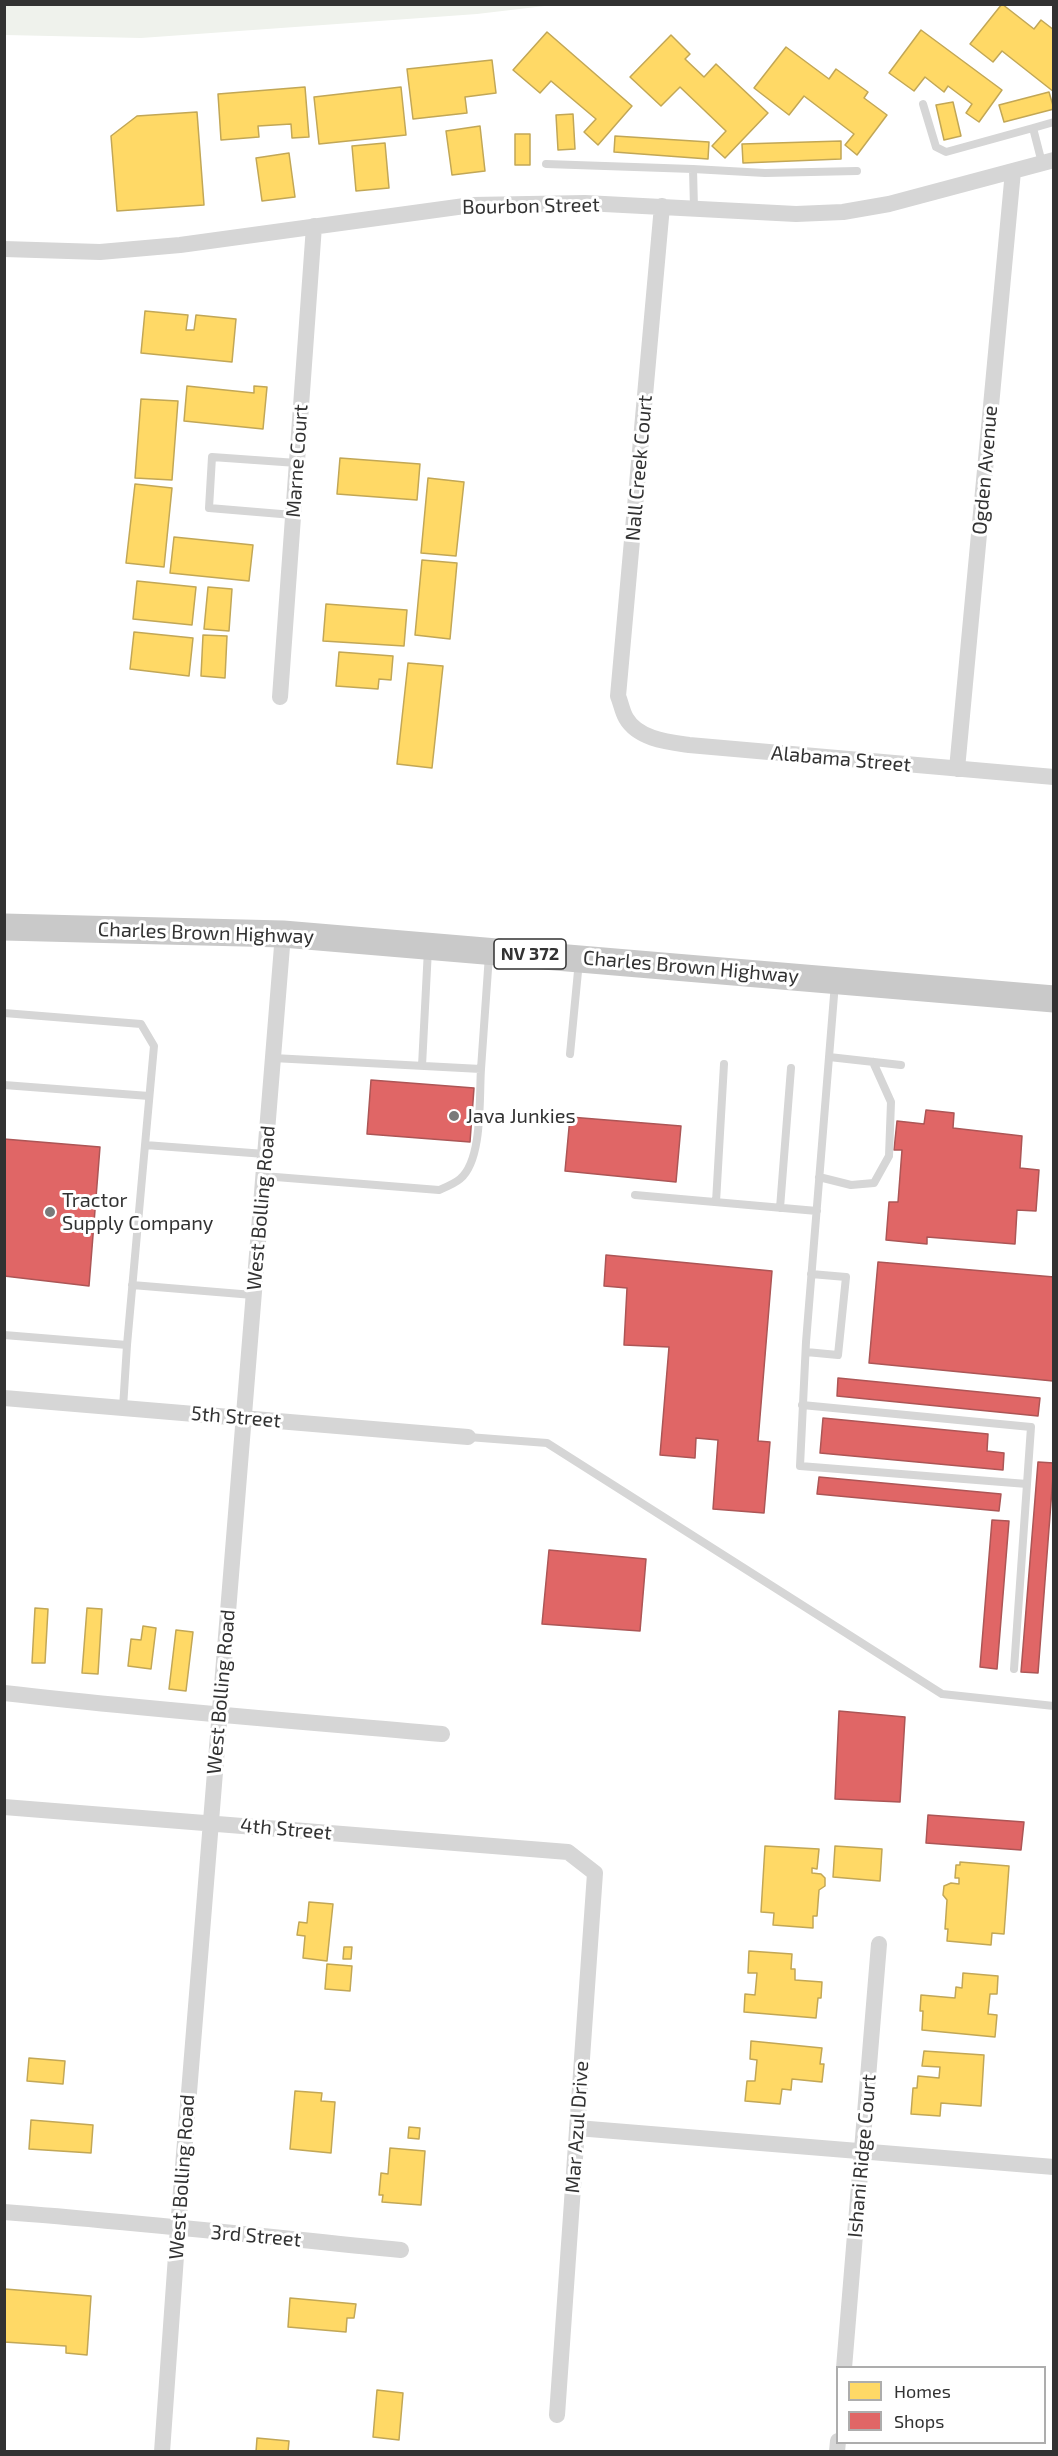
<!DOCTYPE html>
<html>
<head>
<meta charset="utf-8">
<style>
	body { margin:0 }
	#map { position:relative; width:1058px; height:2456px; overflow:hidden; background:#fff; font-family:"Exo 2",sans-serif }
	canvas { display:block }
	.frame { position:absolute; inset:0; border:6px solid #323232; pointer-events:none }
	.legend { position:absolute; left:836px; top:2366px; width:210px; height:78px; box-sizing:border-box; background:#fff; border:2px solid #adadad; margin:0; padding:8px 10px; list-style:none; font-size:18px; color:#323232 }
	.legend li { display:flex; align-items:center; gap:12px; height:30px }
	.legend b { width:30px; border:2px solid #adadad }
</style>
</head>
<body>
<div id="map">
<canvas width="1058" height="2456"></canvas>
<div class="frame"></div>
<ul class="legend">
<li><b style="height:16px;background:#ffd966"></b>Homes</li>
<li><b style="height:16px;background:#e06666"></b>Shops</li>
</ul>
</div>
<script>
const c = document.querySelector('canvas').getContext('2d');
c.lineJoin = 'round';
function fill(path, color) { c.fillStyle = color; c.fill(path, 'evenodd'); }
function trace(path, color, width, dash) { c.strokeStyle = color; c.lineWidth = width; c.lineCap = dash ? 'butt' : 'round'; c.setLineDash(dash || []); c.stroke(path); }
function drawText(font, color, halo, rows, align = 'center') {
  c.font = font + ' "Exo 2",sans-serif'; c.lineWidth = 6; c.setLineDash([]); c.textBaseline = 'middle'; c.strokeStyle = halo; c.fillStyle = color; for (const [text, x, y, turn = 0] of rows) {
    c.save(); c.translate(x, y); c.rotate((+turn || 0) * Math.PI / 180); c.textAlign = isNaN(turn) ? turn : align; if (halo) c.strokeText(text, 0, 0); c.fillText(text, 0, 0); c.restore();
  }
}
const green = new Path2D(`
	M5 4H553V5L477 14 141 38 5 35Z`);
const homes = new Path2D(`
	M1002 4 1034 29 1041 20 1054 30V92L1002 51 993 62 970 44Z
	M921 30 1002 90 979 122 966 113 972 104 948 86 944 92 925 77 914 91 889 73Z
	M547 32 632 106 598 145 584 132 596 119 551 81 540 93 513 70Z
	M671 35 690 54 685 59 704 77 716 64 768 113 725 158 712 146 726 131 680 87 661 106 630 77Z
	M786 47 829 79 836 69 868 92 864 98 887 115 857 155 845 145 854 134 804 96 789 115 754 88Z
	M492 60 496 93 465 97 467 113 413 119 407 69Z
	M305 87 309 137 292 138 291 124 258 126 259 137 221 140 218 94Z
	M401 87 406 135 319 144 314 97Z
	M1049 92 1054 109 1004 122 999 105Z
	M953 102 961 136 944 140 936 105Z
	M197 112 204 205 117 211 111 136 137 116Z
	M573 114 575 149 558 150 556 115Z
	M480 126 485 171 452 175 446 131Z
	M515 134H530V165H515Z
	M615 136 709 142 708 159 614 152Z
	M841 141V159L743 163 742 144Z
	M385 143 389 188 356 191 352 146Z
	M289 153 295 197 262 201 256 158Z
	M145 311 188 315 186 330H194L196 315 236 319 232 362 141 353Z
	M187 386 254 393V386L267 387 263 429 184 421Z
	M141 399 178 401 172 480 135 478Z
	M340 458 420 464 417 500 337 494Z
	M428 478 464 482 456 556 421 553Z
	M135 484 172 488 164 567 126 563Z
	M174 537 253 545 249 581 170 573Z
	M422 560 457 563 450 639 415 635Z
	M137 581 196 587 192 625 133 619Z
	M208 587 232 589 229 631 204 629Z
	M326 604 407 610 404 646 323 641Z
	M134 632 193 638 189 676 130 669Z
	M203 635 227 636 225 678 201 676Z
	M339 652 393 656 391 680 379 679 378 689 336 686Z
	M408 663 443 666 432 768 397 764Z
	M35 1608 48 1609 45 1663H32Z
	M87 1608 102 1609 98 1674 82 1673Z
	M143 1626 156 1628 151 1669 128 1666 131 1639 141 1640Z
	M176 1630 193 1632 186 1691 169 1689Z
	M765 1846 819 1849 817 1869 812 1868V1873L821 1874 825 1878V1886L819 1890 817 1916H813V1928L773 1925 774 1913 761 1912Z
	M835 1846 882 1849 880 1881 833 1877Z
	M960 1862 1009 1866 1004 1934 992 1933 991 1945 947 1941 948 1929H945L947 1900 943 1895 944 1886 951 1883 959 1884V1878H955L956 1865H960Z
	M309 1902 333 1904 327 1961 303 1958 305 1936 297 1935 299 1922 307 1923Z
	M344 1947H352L351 1959H343Z
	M749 1951 792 1954 791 1969H795V1980L822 1982 821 1998H818L816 2018 744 2012 745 1994 755 1995 757 1973H748Z
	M327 1964 352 1966 350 1991 325 1989Z
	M963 1973 998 1976 997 1994H990L988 2014 997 2015 995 2037 922 2030 923 2011H920L921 1995 955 1998 956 1987 962 1988Z
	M751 2041 822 2048 820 2064H824L822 2082 792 2079 791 2090 782 2089 780 2104 745 2101 747 2081H755L757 2060 750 2059Z
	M924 2051 984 2055 981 2106 941 2103 940 2116 911 2114 913 2088H917L918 2076 939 2078 940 2067 922 2066Z
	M29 2058 65 2061 63 2084 27 2081Z
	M295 2091 322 2093 321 2101 335 2102 331 2153 290 2149Z
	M31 2120 93 2125 91 2153 29 2149Z
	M409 2127 420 2128 419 2139 408 2138Z
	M390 2148 425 2151 421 2205 382 2202 383 2195H379L381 2173 388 2174Z
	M5 2289 91 2296 87 2355 66 2353V2346L4 2342Z
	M290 2298 356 2304 354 2318H347L346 2332 288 2327Z
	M377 2390 403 2393 399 2440 373 2437Z
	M257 2438 289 2441 288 2452H256Z`);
const shops = new Path2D(`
	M371 1080 474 1088 470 1142 367 1134Z
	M926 1110 954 1113 953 1128 1022 1136 1020 1168 1039 1170 1036 1211 1017 1210 1015 1244 927 1237V1244L886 1240 889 1202H898L902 1150H894L897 1121 924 1124Z
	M570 1117 681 1126 676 1182 565 1171Z
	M4 1139 100 1147 89 1286 4 1276Z
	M606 1255 772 1271 758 1441 770 1442 764 1513 713 1509 718 1440 696 1438 695 1458 660 1455 669 1347 624 1345 627 1288 604 1286Z
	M878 1262 1054 1277 1053 1381 869 1363Z
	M838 1378 1040 1398 1038 1416 837 1396Z
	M823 1418 988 1434 987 1451 1004 1453 1003 1470 820 1453Z
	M1038 1462 1054 1463 1038 1673 1021 1672Z
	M819 1477 1001 1494 999 1511 817 1494Z
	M992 1520 1009 1521 997 1669 980 1667Z
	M549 1550 646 1559 640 1631 542 1624Z
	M839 1711 905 1717 900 1802 835 1799Z
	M928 1815 1024 1822 1021 1850 926 1843Z`);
const lane = new Path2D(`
	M923 104 936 147 946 152 1033 128
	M1042 163 1033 128 1054 122
	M546 164 693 169
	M694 208 693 169 765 173 857 171
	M293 515 209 508 212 457 297 463
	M835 983 806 1342 800 1466 1027 1484
	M4 1013 141 1024 154 1046 145 1145 265 1154
	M570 1054 579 961
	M829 1057 901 1065
	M273 1058 481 1069 489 955
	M422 1066 428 949
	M4 1085 149 1096
	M263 1176 439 1190C446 1187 454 1184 460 1179 483 1160 479 1098 481 1069
	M819 1177 851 1185 874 1183 889 1156 891 1102 873 1062
	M635 1195 817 1211
	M716 1202 724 1064
	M780 1208 791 1068
	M132 1285 253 1295
	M4 1335 127 1345 123 1408
	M127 1345 145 1145
	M806 1352 838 1355 846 1277 811 1274
	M802 1405 1031 1427 1014 1669
	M468 1437 547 1443 942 1694 1054 1706`);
const street = new Path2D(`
	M662 206 618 696C621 703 622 711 626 718 638 739 668 742 689 745L1054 777
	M4 249 100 252 180 245 472 205 585 203 796 214 843 212 889 204 1054 160
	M280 697 314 226
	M957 769 1013 171
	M4 1398 468 1437
	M4 1693C150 1710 296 1721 442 1734
	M4 1807 568 1852 595 1873 557 2415
	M577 2128 1054 2167
	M4 2212C137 2222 269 2237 401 2250
	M844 2368 879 1944
	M162 2452 178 2228 283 934
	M837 2452 838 2441`);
const primary = new Path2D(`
	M4 927 283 934 1054 999`);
const markers = [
	[454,1116,6,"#7a7a7a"],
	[50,1212,6,"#7a7a7a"]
];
const shields = [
	[530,954,72]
];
const shieldNames = [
	["NV 372",530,954]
];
const streetNames = [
	["Bourbon Street",531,206,-1],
	["Marne Court",297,461,-86],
	["Nall Creek Court",639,468,-85],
	["Ogden Avenue",985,470,-85],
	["Alabama Street",841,759,5],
	["Charles Brown Highway",206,933,2],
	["Charles Brown Highway",691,967,5],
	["West Bolling Road",261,1208,-85],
	["5th Street",236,1417,5],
	["West Bolling Road",221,1692,-85],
	["4th Street",286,1829,5],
	["Mar Azul Drive",577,2127,-86],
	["Ishani Ridge Court",862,2156,-85],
	["West Bolling Road",182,2177,-86],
	["3rd Street",256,2236,5]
];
const poiNames = [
	["Java Junkies",466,1116],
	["Tractor",62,1200],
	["Supply Company",62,1223]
];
fill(green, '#eff2ec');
fill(homes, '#ffd966');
trace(homes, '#c2a756', 1.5);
fill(shops, '#e06666');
trace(shops, '#ac5656', 1.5);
trace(lane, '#d6d6d6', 8);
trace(street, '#d6d6d6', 16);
trace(primary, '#c9c9c9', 27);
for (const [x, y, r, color] of markers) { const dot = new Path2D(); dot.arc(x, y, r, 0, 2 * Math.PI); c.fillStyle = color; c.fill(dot); trace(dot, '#fff', 2); }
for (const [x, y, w] of shields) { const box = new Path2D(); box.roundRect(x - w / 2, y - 15, w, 30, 4.5); c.fillStyle = '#fff'; c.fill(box); trace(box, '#323232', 1.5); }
drawText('bold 18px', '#323232', null, shieldNames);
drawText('20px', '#323232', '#fff', streetNames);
drawText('20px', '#323232', '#fff', poiNames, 'left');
</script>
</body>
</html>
